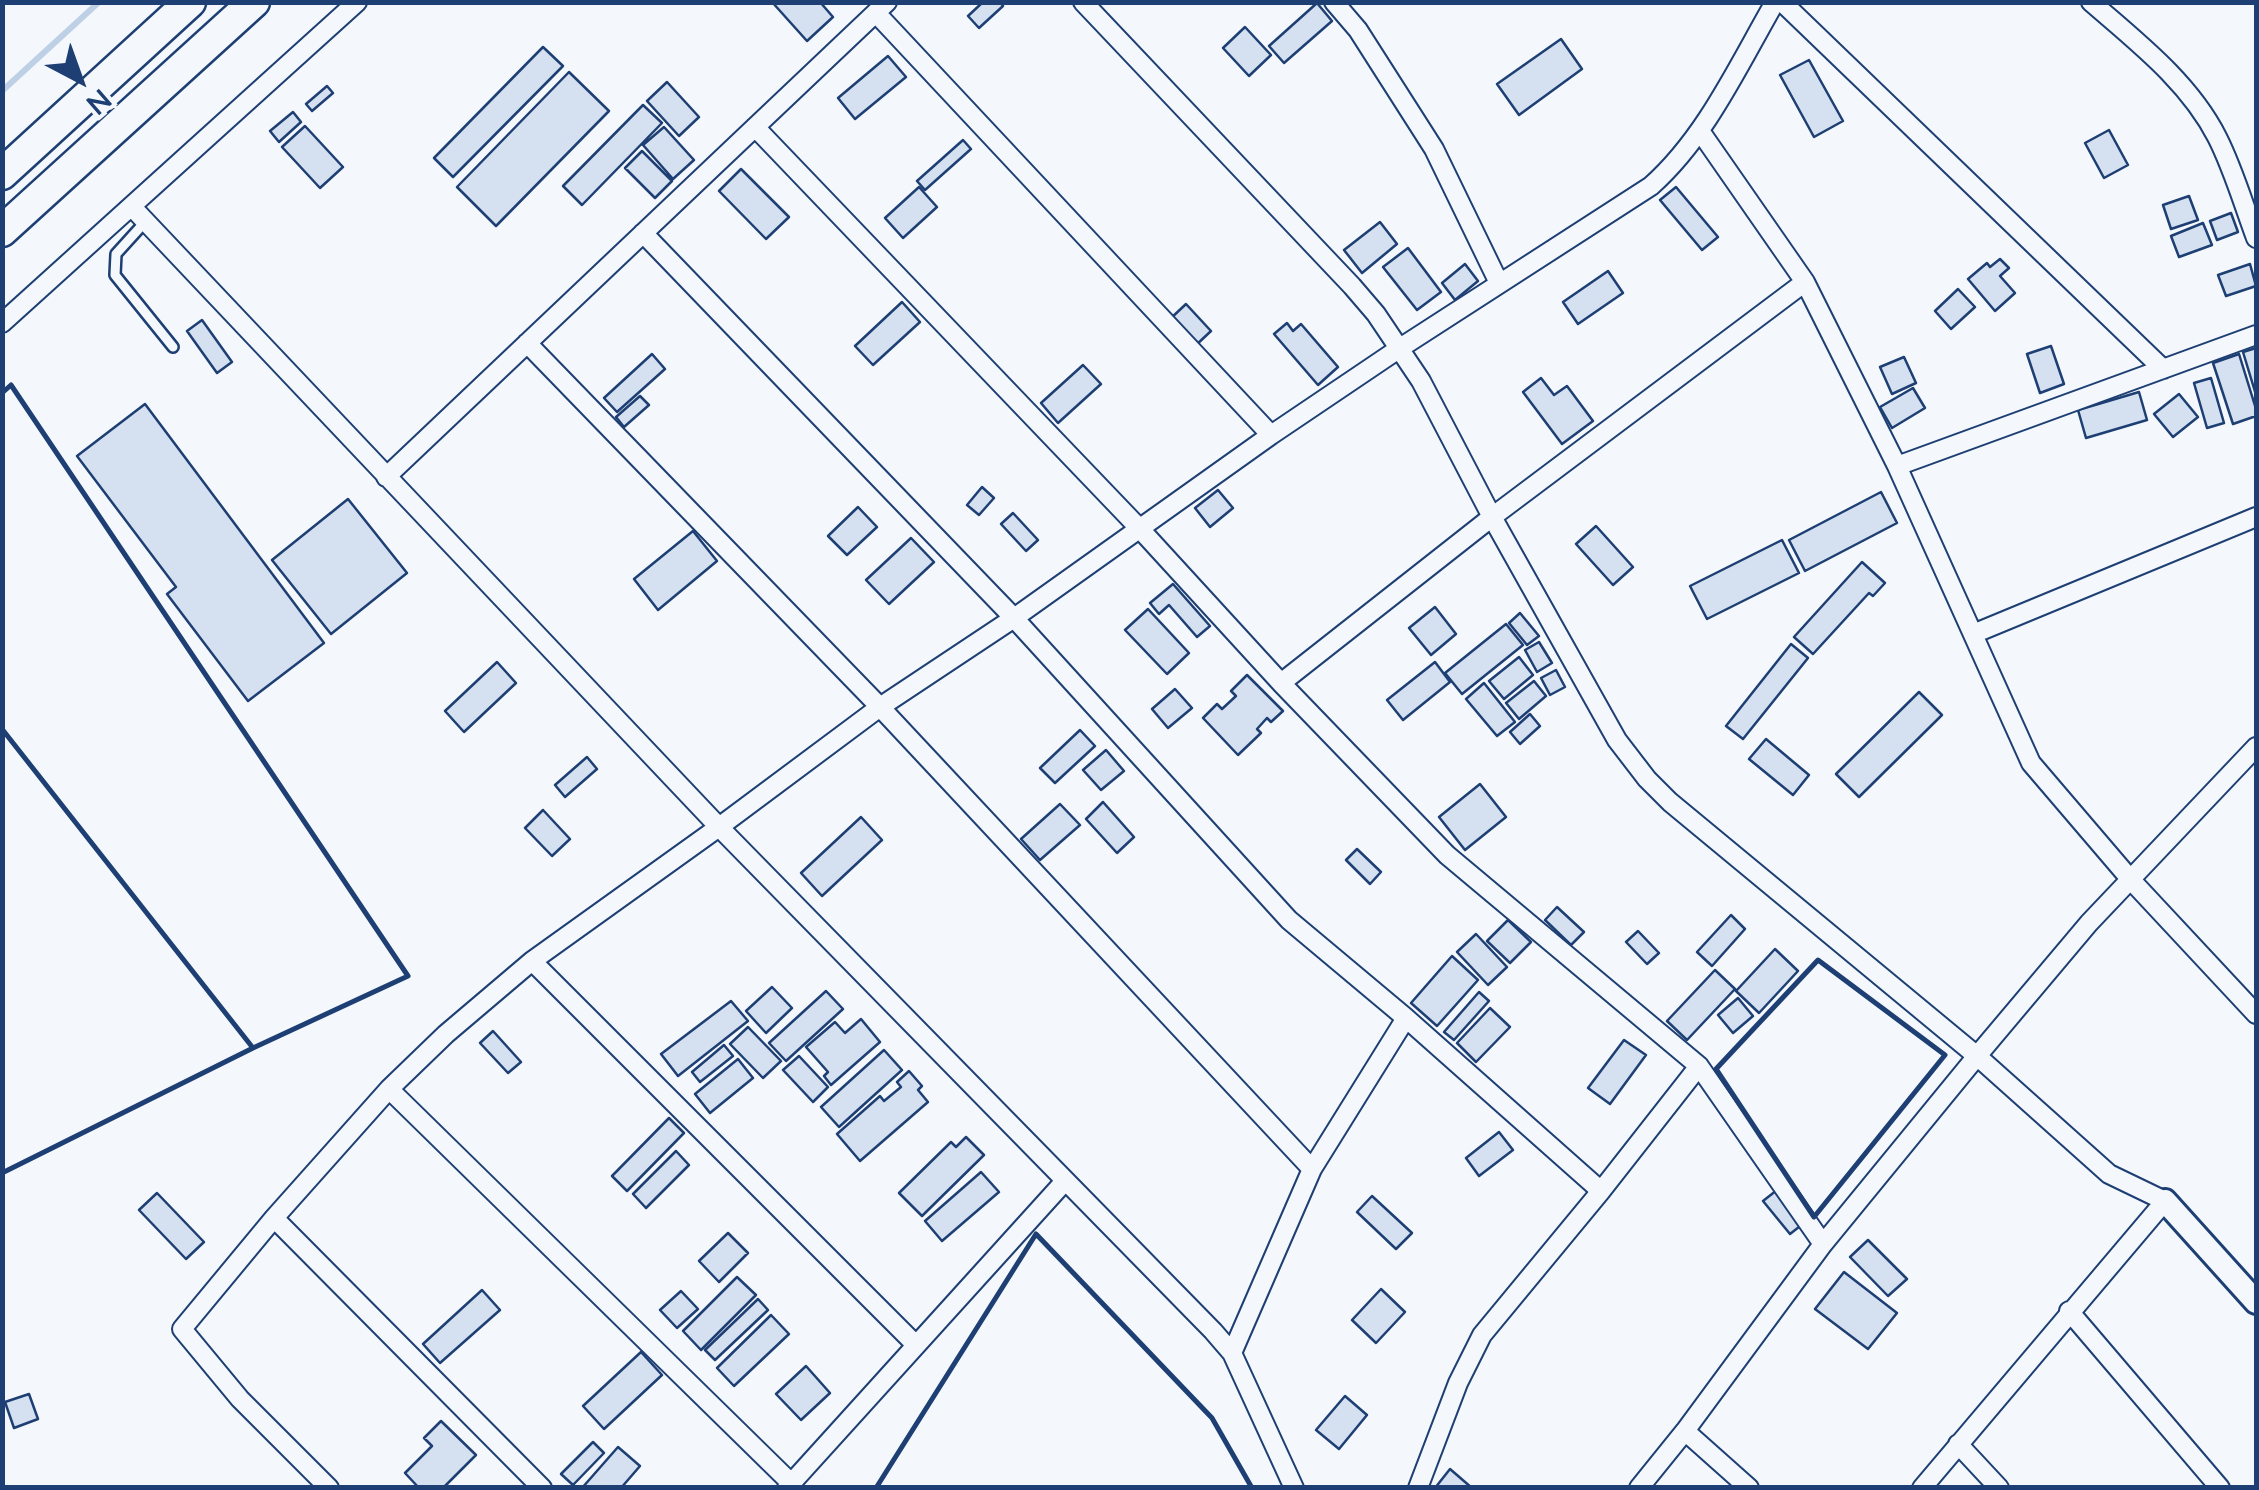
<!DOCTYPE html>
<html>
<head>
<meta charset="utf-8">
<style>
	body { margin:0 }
	#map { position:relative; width:2259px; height:1490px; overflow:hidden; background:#f4f7fb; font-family:Lato,sans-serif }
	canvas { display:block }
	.frame { position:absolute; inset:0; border:5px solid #1d3f73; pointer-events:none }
	.north { position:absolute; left:30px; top:30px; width:100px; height:100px; -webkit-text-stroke:8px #f4f7fb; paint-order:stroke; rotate:139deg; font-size:28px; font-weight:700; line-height:40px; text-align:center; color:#1d3f73 }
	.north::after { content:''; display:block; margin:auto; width:35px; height:45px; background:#1d3f73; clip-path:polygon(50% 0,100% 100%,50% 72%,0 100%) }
</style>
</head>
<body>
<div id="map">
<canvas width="2259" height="1490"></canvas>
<div class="frame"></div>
<div class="north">N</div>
</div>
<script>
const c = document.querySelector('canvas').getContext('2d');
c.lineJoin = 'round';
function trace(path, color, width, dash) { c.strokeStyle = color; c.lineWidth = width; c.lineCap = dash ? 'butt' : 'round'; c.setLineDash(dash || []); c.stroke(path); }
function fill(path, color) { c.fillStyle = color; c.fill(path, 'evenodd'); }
const stream = new Path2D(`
	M2 91 99 2`);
const building = new Path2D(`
	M772 2H820L833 17 807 41Z
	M983 2H1000L1003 6 979 28 968 16Z
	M1317 3 1332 21 1284 63 1269 46Z
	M1245 27 1271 55 1249 76 1223 48Z
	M1561 39 1582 69 1519 115 1497 84Z
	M543 47 563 66 453 177 434 158Z
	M888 56 906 77 855 119 838 98Z
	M1809 60 1843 121 1814 137 1780 75Z
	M569 72 609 111 496 226 457 187Z
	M667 82 699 117 679 136 647 101Z
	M327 86 333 93 312 111 306 104Z
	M643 105 662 123 582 205 563 186Z
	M293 112 301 122 279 142 270 131Z
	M305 126 343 167 320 188 282 147Z
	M664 127 694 160 673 179 643 145Z
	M2109 130 2128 165 2104 178 2085 143Z
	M963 140 971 149 925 190 917 181Z
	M642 151 672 181 655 198 625 168Z
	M741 169 789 217 766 239 719 191Z
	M919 187 937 207 903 238 885 218Z
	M1676 187 1718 237 1702 250 1660 200Z
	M2189 196 2198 220 2171 229 2163 205Z
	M2231 213 2238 232 2217 240 2210 221Z
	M1380 222 1397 244 1362 273 1344 250Z
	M2203 223 2212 245 2179 257 2171 236Z
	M1408 248 1441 292 1417 310 1383 267Z
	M2000 259 2009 268 2000 276 2015 293 1995 311 1968 279 1987 263 1990 267Z
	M1465 264 1478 281 1455 300 1442 283Z
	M2250 264 2256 286 2226 296 2218 275Z
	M1608 271 1623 293 1578 324 1563 302Z
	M1958 289 1975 307 1951 329 1935 311Z
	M902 302 920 322 873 365 855 346Z
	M1186 304 1211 331 1194 347 1169 320Z
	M202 320 232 362 217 373 187 331Z
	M1287 323 1293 331 1301 324 1338 367 1318 385 1274 334Z
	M2051 346 2064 384 2040 393 2027 354Z
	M2256 348V395L2243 352Z
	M652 354 665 369 617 412 604 398Z
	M2239 354 2256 409V416L2233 424 2213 363Z
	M1904 357 1916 383 1892 394 1880 367Z
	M1083 365 1101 384 1058 423 1041 403Z
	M1541 378 1554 395 1567 386 1593 421 1562 444 1523 392Z
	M2211 378 2224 423 2207 428 2194 383Z
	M1913 388 1925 408 1892 428 1880 407Z
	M2139 392 2147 420 2086 438 2078 410Z
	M2179 394 2198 417 2173 437 2154 414Z
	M640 396 649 405 624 427 616 417Z
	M145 404 324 643 248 701 167 594 176 587 77 456Z
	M982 487 994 498 979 515 967 505Z
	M1218 490 1233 508 1210 527 1195 508Z
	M1881 492 1897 523 1805 571 1789 540Z
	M348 499 407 573 331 634 272 560Z
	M858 507 877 527 847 555 828 536Z
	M1013 513 1038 540 1026 551 1001 524Z
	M1596 526 1633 567 1613 585 1576 544Z
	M693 531 717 561 658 610 634 579Z
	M911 538 934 562 889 604 866 580Z
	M1782 540 1799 573 1707 619 1690 586Z
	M1862 562 1885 583 1873 596 1869 593 1813 654 1794 637Z
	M1173 584 1210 626 1197 637 1169 605 1159 614 1150 603Z
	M1435 607 1456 634 1431 655 1409 628Z
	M1148 609 1189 653 1167 674 1125 630Z
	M1520 613 1539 636 1527 645 1509 623Z
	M1506 624 1523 645 1462 694 1445 673Z
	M1539 642 1552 663 1537 672 1525 650Z
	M1791 644 1808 658 1743 739 1726 726Z
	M1519 657 1533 675 1504 699 1489 681Z
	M497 662 516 683 464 732 445 711Z
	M1435 662 1450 682 1403 720 1387 700Z
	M1556 670 1565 687 1550 695 1541 678Z
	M1247 675 1283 711 1271 722 1267 718 1257 729 1261 733 1238 755 1203 718 1217 704 1222 709 1236 696 1231 691Z
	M1534 681 1546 696 1519 719 1506 703Z
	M1484 683 1515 722 1497 736 1466 699Z
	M1175 689 1192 708 1168 728 1152 709Z
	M1919 692 1942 715 1859 797 1836 774Z
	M1530 714 1540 726 1520 744 1510 732Z
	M1080 730 1095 746 1055 783 1040 768Z
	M1766 739 1809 775 1793 795 1749 759Z
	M1106 750 1124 771 1101 790 1083 770Z
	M587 757 597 769 565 797 555 785Z
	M1480 784 1506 817 1465 850 1439 817Z
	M1103 802 1134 837 1117 853 1086 819Z
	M1060 804 1080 825 1040 860 1021 839Z
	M543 810 570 839 552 856 525 828Z
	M861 817 882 840 822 896 801 873Z
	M1357 849 1381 872 1370 884 1346 860Z
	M1557 907 1584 932 1571 945 1545 920Z
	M1731 915 1745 929 1712 966 1697 952Z
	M1508 920 1531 942 1510 963 1487 941Z
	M1638 931 1659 953 1647 964 1626 942Z
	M1476 934 1507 967 1488 985 1457 952Z
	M1775 949 1798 971 1759 1013 1736 991Z
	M1452 956 1478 980 1437 1026 1411 1003Z
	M1715 970 1735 989 1687 1040 1667 1021Z
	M772 987 792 1008 766 1033 746 1011Z
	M826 991 843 1009 786 1061 769 1043Z
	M1479 992 1489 1001 1454 1040 1444 1032Z
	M1738 998 1753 1016 1733 1033 1718 1015Z
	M731 1001 748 1021 678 1076 661 1054Z
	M1490 1008 1510 1027 1476 1062 1457 1043Z
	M861 1019 880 1042 831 1085 824 1076 828 1072 806 1047 835 1022 845 1033Z
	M748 1027 781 1061 763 1078 730 1044Z
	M493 1031 521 1062 508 1073 480 1043Z
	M1624 1040 1646 1055 1610 1104 1588 1088Z
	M724 1045 733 1056 700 1082 692 1072Z
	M884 1050 902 1070 839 1127 821 1107Z
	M799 1056 828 1087 813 1102 783 1070Z
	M738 1059 753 1078 710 1113 695 1094Z
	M909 1071 922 1086 918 1090 928 1102 860 1161 837 1134 880 1096 884 1101 901 1087 897 1082Z
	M669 1118 684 1133 627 1191 612 1176Z
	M1499 1132 1513 1150 1479 1176 1466 1158Z
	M966 1137 984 1155 922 1216 899 1193 951 1142 956 1147Z
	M676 1151 689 1165 646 1208 633 1194Z
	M981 1172 999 1192 942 1241 925 1221Z
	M1777 1190 1804 1223 1790 1234 1763 1201Z
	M157 1193 204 1242 186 1259 139 1210Z
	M1372 1196 1412 1233 1396 1249 1357 1212Z
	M728 1233 748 1253 719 1282 699 1261Z
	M1868 1240 1907 1279 1888 1296 1850 1257Z
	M1844 1272 1897 1313 1868 1349 1815 1309Z
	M737 1277 756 1295 701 1350 683 1331Z
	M1381 1289 1405 1312 1376 1343 1352 1320Z
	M482 1290 500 1310 440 1363 423 1344Z
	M681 1291 698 1309 677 1328 660 1310Z
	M758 1299 768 1310 715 1360 705 1350Z
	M771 1315 789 1334 734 1386 717 1368Z
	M641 1352 662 1375 604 1429 583 1406Z
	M806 1366 830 1393 801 1420 776 1394Z
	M29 1394 38 1419 14 1428 5 1402Z
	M1345 1396 1367 1415 1339 1449 1316 1430Z
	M441 1421 476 1455 443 1488H419L405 1473 432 1446 424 1438Z
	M593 1442 604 1453 573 1485 561 1474Z
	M618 1447 640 1466 621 1488H582Z
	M1450 1469 1472 1488H1435Z`);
const service = new Path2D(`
	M145 222 116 254 115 275 173 347`);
const minor = new Path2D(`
	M1083 2 1352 286 1376 314 1421 381 1492 517 1617 740 1647 779 1670 802 1977 1056 2109 1174 2165 1201 1922 1488
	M1334 2 1358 30 1434 149 1499 283
	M1782 2 2163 369
	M2091 2C2137 42 2189 82 2217 137 2233 168 2244 206 2256 238
	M876 13 1271 435
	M755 127 1140 529 1281 683 1447 855 1699 1066 1823 1244
	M1700 131 1805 282 1897 466 2031 763 2131 880 2256 1014
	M132 207 719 827 1213 1331 1232 1353 1294 1488
	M643 233 1014 618 1289 920 1406 1018 1601 1191
	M2 323 357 2
	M527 343 880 707 1312 1169
	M1897 466 2256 335
	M386 477 887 2
	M1973 634 2256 517
	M1281 683 1492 517 1805 282
	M532 961 916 1345
	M389 1089 791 1483
	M274 1218 542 1488
	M2069 1311 2220 1488
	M1232 1353 1312 1169 1406 1018
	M1685 1431 1749 1488
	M1958 1444 1999 1488
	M329 1488 240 1399 182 1329 274 1218 389 1089 446 1034 532 961 719 827 880 707 1014 618 1271 435 1400 348 1651 186C1706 137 1738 66 1775 2
	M787 1488 1065 1181
	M1418 1488 1458 1383 1482 1335 1601 1191 1699 1066
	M1639 1488 1685 1431 1823 1244 1977 1056 2089 923 2256 747`);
const tertiary = new Path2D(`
	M2165 1201 2256 1302`);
const trunk = new Path2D(`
	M2 174 190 2
	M2 231 254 2`);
const wall = new Path2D(`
	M2 393 11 385 408 976 253 1048 2 1173
	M2 729 253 1048
	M1818 960 1945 1055 1814 1217 1716 1069Z
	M876 1488 1036 1234 1212 1418 1252 1488`);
trace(stream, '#bed0e5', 6);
fill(building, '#d5e0f0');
trace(building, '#1d3f73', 2.5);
trace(service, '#1d3f73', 14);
trace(minor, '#1d3f73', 22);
trace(tertiary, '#1d3f73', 28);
trace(trunk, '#1d3f73', 35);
trace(service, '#f4f7fb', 9);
trace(minor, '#f4f7fb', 18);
trace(tertiary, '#f4f7fb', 22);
trace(trunk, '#f4f7fb', 30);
trace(wall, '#1d3f73', 5);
</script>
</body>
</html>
